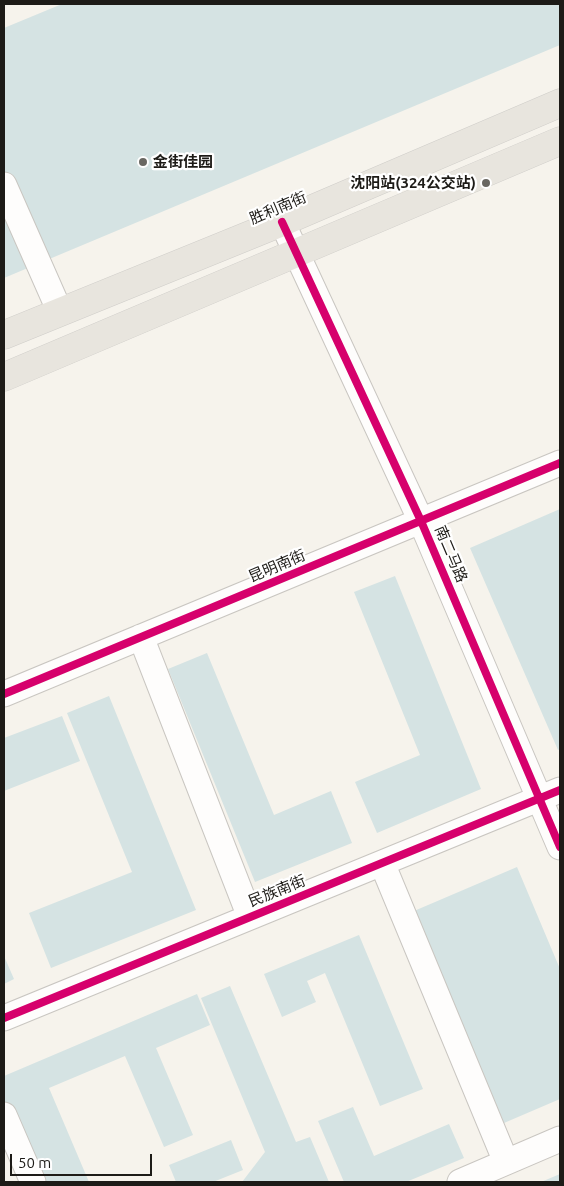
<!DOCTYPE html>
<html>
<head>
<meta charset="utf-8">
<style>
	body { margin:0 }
	#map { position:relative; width:564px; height:1186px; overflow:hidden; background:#f6f3ec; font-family:Ubuntu,sans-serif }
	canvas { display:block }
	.frame { position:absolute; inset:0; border:5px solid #1d1b17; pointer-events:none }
	.scale { position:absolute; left:10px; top:1154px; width:142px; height:22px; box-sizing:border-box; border:2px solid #1d1b17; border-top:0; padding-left:6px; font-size:15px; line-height:18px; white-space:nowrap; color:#1d1b17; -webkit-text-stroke:4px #fff; paint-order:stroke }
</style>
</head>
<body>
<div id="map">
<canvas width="564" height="1186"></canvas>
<div class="frame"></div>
<div class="scale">50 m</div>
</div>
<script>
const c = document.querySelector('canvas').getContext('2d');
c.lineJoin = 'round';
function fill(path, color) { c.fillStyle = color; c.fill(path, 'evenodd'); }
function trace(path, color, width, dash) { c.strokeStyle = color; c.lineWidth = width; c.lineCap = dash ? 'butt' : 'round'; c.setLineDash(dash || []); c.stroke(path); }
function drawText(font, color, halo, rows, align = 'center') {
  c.font = font + ' Ubuntu,"Noto Sans SC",sans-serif'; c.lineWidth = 4.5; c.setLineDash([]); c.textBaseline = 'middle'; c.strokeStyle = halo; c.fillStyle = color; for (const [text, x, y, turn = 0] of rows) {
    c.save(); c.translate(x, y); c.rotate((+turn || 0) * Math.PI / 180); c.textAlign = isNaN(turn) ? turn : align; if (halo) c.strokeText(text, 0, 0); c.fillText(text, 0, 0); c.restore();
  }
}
const building = new Path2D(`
	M62 4H560V45L4 278V28Z
	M560 509V749L558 750 470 548Z
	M395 576 481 789 377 833 355 782 420 755 354 592Z
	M207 653 274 815 331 791 352 843 255 882 168 669Z
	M109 696 196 910 51 968 29 913 132 872 67 713Z
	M62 716 80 761 4 791V738Z
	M517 867 560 969V1099L504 1123 414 911Z
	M359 935 423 1089 380 1106 325 973 307 981 316 1002 282 1017 264 974Z
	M4 956 14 979 4 984Z
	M230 986 296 1142 310 1137 329 1182H242L265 1152 201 998Z
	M197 994 210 1025 156 1048 193 1135 164 1147 125 1056 49 1088 89 1182H36L4 1107V1076Z
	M353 1107 374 1156 449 1124 464 1158 406 1182H344L318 1121Z
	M231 1140 243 1170 213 1182H176L169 1165Z
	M560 1174V1182H541Z`);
const minor = new Path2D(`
	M4 185 60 312
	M282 222 421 521 560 847
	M141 637 250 917
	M4 694 560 463
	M382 863 506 1162
	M4 1018 560 790
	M4 1115 33 1182
	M460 1182 560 1139`);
const major = new Path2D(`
	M4 335 282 222 560 103
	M4 377 560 141`);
const cycleway = new Path2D(`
	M282 222 421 521 560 847
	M4 694 560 463
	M4 1018 560 790`);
const markers = [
	[143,162,5,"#696762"],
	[486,183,5,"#696762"]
];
const poiNames = [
	["金街佳园",153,162],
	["沈阳站(324公交站)",476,183,"right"]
];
const streetNames = [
	["胜利南街",278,208,-23],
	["南二马路",451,554,67],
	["昆明南街",277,566,-23],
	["民族南街",277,891,-22]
];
fill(building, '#d5e3e3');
trace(minor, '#c9c6c1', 27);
trace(major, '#cfcdc9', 29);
trace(minor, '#fefdfc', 25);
trace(major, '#e8e5de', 28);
trace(cycleway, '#d6006c', 8);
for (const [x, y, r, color] of markers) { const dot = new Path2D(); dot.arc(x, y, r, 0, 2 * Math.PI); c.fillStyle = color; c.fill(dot); trace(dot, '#fff', 2); }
drawText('bold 15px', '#1d1b17', '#fff', poiNames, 'left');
drawText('15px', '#1d1b17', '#fff', streetNames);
</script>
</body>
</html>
